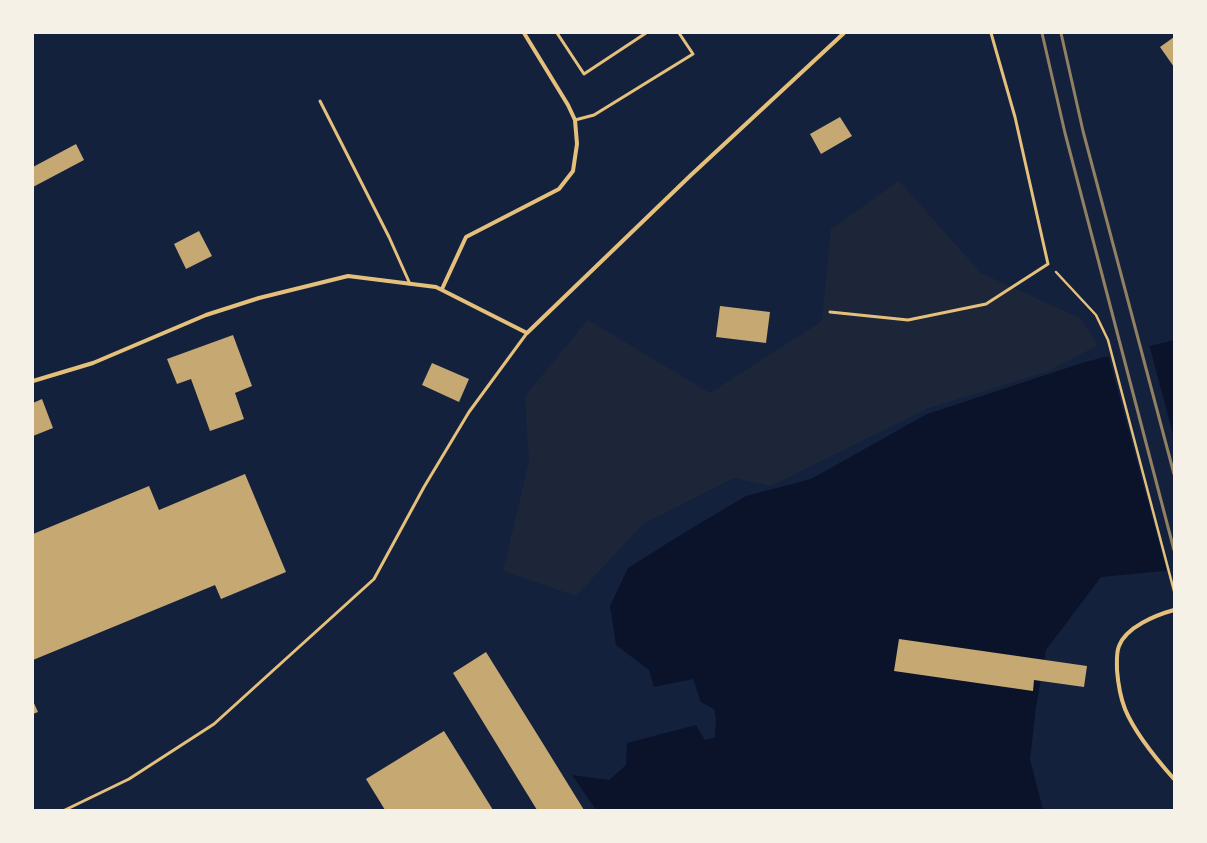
<!DOCTYPE html>
<html>
<head>
<meta charset="utf-8">
<style>
	body { margin:0 }
	#map { position:relative; width:1207px; height:843px; overflow:hidden; background:#14213d; font-family:Merriweather,serif }
	canvas { display:block }
	.frame { position:absolute; inset:0; border:34px solid #f6f1e7; pointer-events:none }
</style>
</head>
<body>
<div id="map">
<canvas width="1207" height="843"></canvas>
<div class="frame"></div>
</div>
<script>
const c = document.querySelector('canvas').getContext('2d');
c.lineJoin = 'round';
function fill(path, color) { c.fillStyle = color; c.fill(path, 'evenodd'); }
function trace(path, color, width, dash) { c.strokeStyle = color; c.lineWidth = width; c.lineCap = dash ? 'butt' : 'round'; c.setLineDash(dash || []); c.stroke(path); }
const green = new Path2D(`
	M899 181 981 273 1080 318 1098 345 1049 371 926 409 771 486 734 478 643 524 576 596 503 571 529 461 525 396 588 320 710 393 822 321 831 229Z`);
const water = new Path2D(`
	M1174 340V570L1101 577 1046 650 1036 707 1030 759 1043 810H596L572 775 609 780 626 765 627 743 696 725 705 740 715 737 716 718 714 709 701 702 693 679 654 687 649 670 616 645 610 606 628 568 682 534 746 496 811 479 927 414 1085 362Z`);
const pier = new Path2D(`
	M1149 344 1174 438V572H1167L1108 354Z`);
const building = new Path2D(`
	M1174 37V67L1160 47Z
	M840 117 852 136 821 154 810 134Z
	M76 144 84 160 33 187V167Z
	M199 231 212 256 186 269 174 244Z
	M720 306 770 312 766 343 716 337Z
	M233 335 252 386 235 393 244 419 210 431 191 379 177 384 167 359Z
	M432 363 469 379 459 402 422 385Z
	M42 399 53 428 33 436V403Z
	M245 474 286 572 221 599 215 585 33 660V534L149 486 159 510Z
	M899 639 1087 666 1084 687 1034 680 1033 691 894 671Z
	M486 652 542 742 584 810H537L453 673Z
	M33 701 38 712 33 714Z
	M444 731 493 810H385L366 779Z`);
const path = new Path2D(`
	M1056 272 1096 315 1108 340 1174 591`);
const service = new Path2D(`
	M557 33 584 74 646 33
	M320 101 389 237 410 284
	M575 120 594 115 693 54 679 33
	M830 312 908 320 986 304 1048 264 1015 117 991 33
	M65 810 129 779 214 724 374 579 424 487 469 412 527 333`);
const minor = new Path2D(`
	M442 289 466 237 559 189 573 171 577 144 575 120 568 105 524 33
	M33 381 93 363 206 315 259 298 348 276 436 287 527 333 691 175 844 33
	M1174 610C1156 615 1126 627 1119 646 1116 653 1117 663 1117 670 1118 683 1120 696 1125 709 1134 731 1158 761 1174 779`);
const rail = new Path2D(`
	M1042 33 1065 133 1174 550
	M1061 33 1083 131 1174 474`);
fill(green, '#1d2539');
fill(water, '#0b132b');
fill(pier, '#14213d');
fill(building, '#c6a872');
trace(path, '#e5c07b', 2.5);
trace(service, '#e5c07b', 3);
trace(minor, '#e5c07b', 4);
trace(rail, '#918062', 3);
</script>
</body>
</html>
